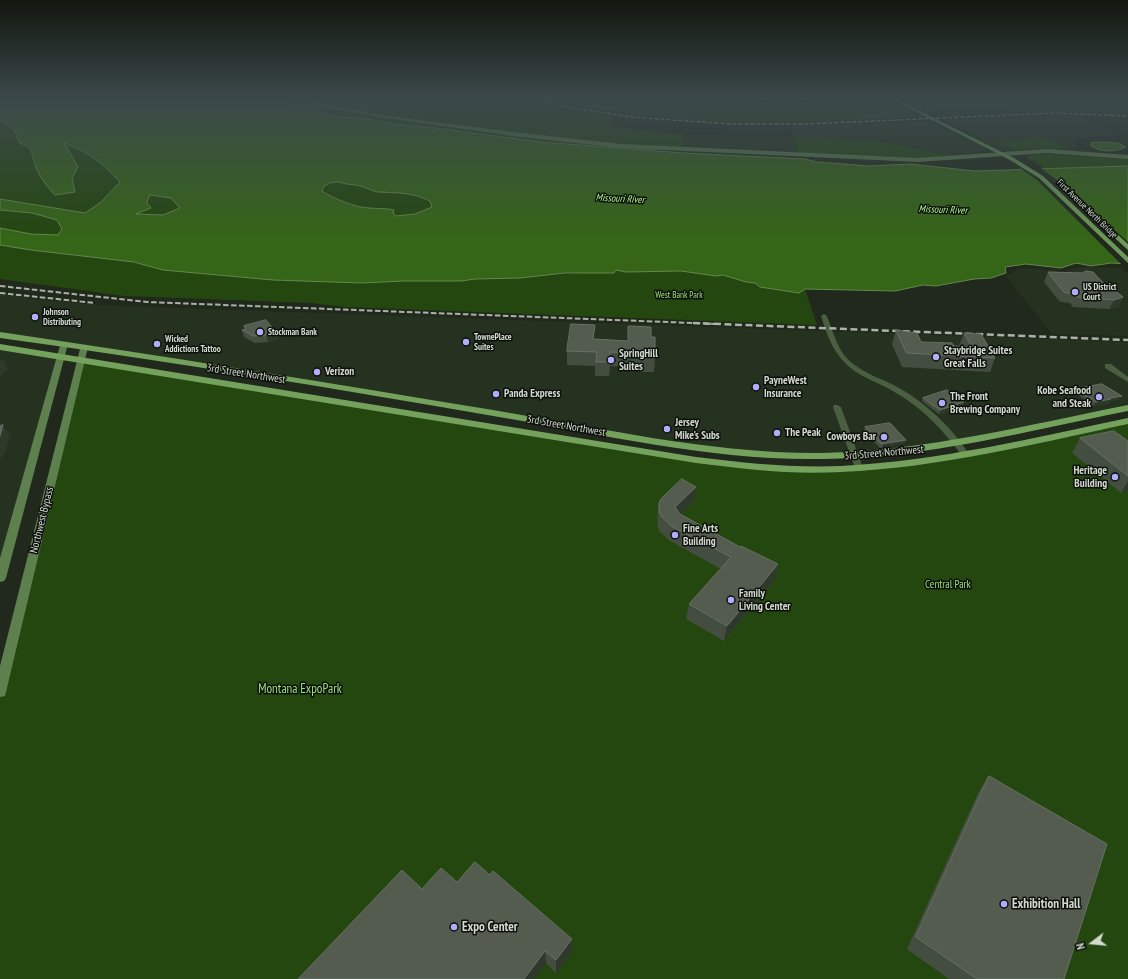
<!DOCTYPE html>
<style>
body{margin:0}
#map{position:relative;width:1128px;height:979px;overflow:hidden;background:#20291c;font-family:"PT Sans Narrow",sans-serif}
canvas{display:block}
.north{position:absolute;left:1072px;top:923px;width:40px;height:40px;-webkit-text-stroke:3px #0c100b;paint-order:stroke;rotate:254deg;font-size:11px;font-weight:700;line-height:16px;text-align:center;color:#d3d9d0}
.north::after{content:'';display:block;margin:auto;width:14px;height:18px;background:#d3d9d0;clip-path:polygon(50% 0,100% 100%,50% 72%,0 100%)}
</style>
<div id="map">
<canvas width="1128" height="979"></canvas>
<div class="north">N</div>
</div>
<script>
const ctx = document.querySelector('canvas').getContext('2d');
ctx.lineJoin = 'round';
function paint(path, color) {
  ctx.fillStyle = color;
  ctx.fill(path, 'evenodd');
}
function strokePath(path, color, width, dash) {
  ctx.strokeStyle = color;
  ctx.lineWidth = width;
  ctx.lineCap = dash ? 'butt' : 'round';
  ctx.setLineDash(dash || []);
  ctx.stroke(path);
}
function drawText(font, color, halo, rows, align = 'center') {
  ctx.font = font + ' "PT Sans Narrow",sans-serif';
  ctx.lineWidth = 3;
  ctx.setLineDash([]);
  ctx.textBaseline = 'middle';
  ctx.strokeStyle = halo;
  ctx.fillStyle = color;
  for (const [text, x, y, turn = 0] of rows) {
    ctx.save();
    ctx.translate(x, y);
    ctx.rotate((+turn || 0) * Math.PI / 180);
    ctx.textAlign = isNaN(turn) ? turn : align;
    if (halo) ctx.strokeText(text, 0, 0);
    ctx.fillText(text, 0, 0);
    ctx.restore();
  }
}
paint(new Path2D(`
 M902 100H1128V115L1094 112 1035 113 937 117Z
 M1073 114 1119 135 1078 139 1074 143 1076 152 1009 153 941 119Z
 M929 121 985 148 986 151 955 156 877 141 796 136 798 154 682 149 683 135 795 136 788 126Z
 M1080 267 1122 268 1128 274V336L1052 334 1006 276 1020 268 1064 271Z
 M0 294 35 299 98 305 1128 342V408L958 443 821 456 701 449 502 415 0 335Z
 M0 347 59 357 0 578Z`), '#263220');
paint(new Path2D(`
 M283 100H515L615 116 610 122 611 126 683 135 682 149 655 147V151L540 142 435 128 399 125 361 118 336 117 285 102Z
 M540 100H715L766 104 828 100H888L920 117C859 120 797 123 736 122 670 121 605 111 540 100Z
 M927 100H957L967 104 941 107Z
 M0 120 15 131 19 142 31 149 33 162 55 195 75 192 63 143C89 152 101 163 120 182L100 203 85 213 0 199Z
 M795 136 877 141 955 156 917 158 798 154Z
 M1036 137 1044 138 1069 148 1012 149 993 143Z
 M1047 154 1128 159V166L1047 170 1026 157 1031 155Z
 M339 182C346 185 353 184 360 186 366 187 371 191 378 192 397 193 412 192 430 201L432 207 415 214 396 216 393 213 394 210C385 208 378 209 369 209 357 207 332 198 322 191L324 186 330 183Z
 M150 195 171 198 181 208 163 215 135 214 151 208 147 203Z
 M0 210 32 213 57 220 62 229 58 235 31 234 0 228Z
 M0 245 31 250 134 262 164 270 273 280 362 283 402 281H461L475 279 520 278 616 270 626 272 681 271 716 276 723 275 746 282 755 283 760 287 799 293 805 289 817 325 345 307 311 303 125 296 0 279Z
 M81 361 696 460 799 469 927 461 1128 421V979H0V692Z`), '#24470f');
const water = new Path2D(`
 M0 100H283L285 102 336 117 361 118 399 125 435 128 540 142 684 153 805 159 817 162 870 166 910 164 975 171 1128 166V264L1111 263 1091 266 1076 263 1061 268 1026 264 1005 267 1006 273 991 278 974 279 936 286 923 285 895 291 805 289 799 293 760 287 755 283 746 282 723 275 716 276 681 271 626 272 616 270 614 273H566L520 278 475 279 461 281H403L362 283 273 280 163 270 134 262 31 250 0 245V228L31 234 58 235 62 229 57 220 32 213 0 210V199L85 213 100 203 120 182C102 163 89 152 64 143L78 167 72 178 75 192 55 195C41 180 35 170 31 149L19 142 15 131 0 120ZM339 182C346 185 353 184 360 186 366 187 371 191 378 192 397 193 412 192 430 201L432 207 415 214 396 216 393 213 394 210C386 208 378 209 369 208 357 208 332 198 322 191L324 186 330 183ZM150 195 171 198 180 208 163 215 136 214 151 208 147 203Z
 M1101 142 1118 143 1126 147C1115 152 1101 153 1090 145L1091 143Z`);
paint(water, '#356517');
strokePath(water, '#64884e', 1);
paint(new Path2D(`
 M1018 167 1041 168 1071 191 1128 242V266H1123L1037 180Z`), '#20291c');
paint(new Path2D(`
 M824 314 827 316C832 329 836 344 844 355 859 373 882 378 901 389 928 405 952 428 969 454L968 456H962C944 431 923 408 896 393 886 386 874 382 863 376 838 363 829 342 821 316Z
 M1105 364H1111L1128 377V382L1105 368Z
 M834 405H837L841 407 863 468 862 470H856L855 468 833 407Z`), '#4a5f41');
paint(new Path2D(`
 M718 100 763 102 815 100 763 104 720 101Z`), '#4a5f41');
paint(new Path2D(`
 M301 100H308L330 106 387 116 521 133 622 144 918 158 1047 149 1128 155V159L1047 153 918 162 622 148 521 137 387 118 330 108Z
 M61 342H67L68 344 6 578 4 581 0 582V558Z
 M81 345H87L88 347 6 692 5 696 0 697V666Z`), '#5e7f4e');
paint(new Path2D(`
 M893 100H898L1014 158 1043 176 1128 257V263L1039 178 1010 160Z
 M1072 197H1076L1128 244V250L1072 199Z`), '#6d9758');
paint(new Path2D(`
 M0 332C165 356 329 383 493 410 602 428 711 454 822 453 926 451 1027 425 1128 405V411C1027 431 926 458 822 459 713 461 606 435 499 417 333 388 167 361 0 338Z
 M0 344 696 457C744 463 793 468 841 466 938 461 1033 438 1128 418V424C1033 444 938 468 841 472 793 475 744 469 696 463L0 350Z`), '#74a25c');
strokePath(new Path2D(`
 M524 100 631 117 731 124H804L1057 113 1128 116`), '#abb2a8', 1.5, [4, 2]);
strokePath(new Path2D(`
 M0 286 147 302 719 324
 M0 293 95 303`), '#abb2a8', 2, [5.5, 2.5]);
strokePath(new Path2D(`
 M693 323 1128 340`), '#abb2a8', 2.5, [7, 3.5]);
paint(new Path2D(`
 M964 100H1019L1017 103 980 107Z
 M1048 272 1109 289 1123 297 1118 307 1109 309 1073 307 1070 303 1062 302 1059 301 1044 282Z
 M244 326 276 332 278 339 268 342 255 343 244 337 242 330 245 329Z
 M628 326 651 337 655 358 654 372H640V370H634V367L610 366 609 376H595V366L567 365V351L594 339 628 341Z
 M896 330 921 342 954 346H959L964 333 995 358 990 372 902 367 892 344Z
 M1075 389 1120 399 1110 401 1109 403 1093 406 1074 392Z
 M923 398 963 406 939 414 922 401Z
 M865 427 906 440 905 443 880 448 864 431Z
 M1080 438 1128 441V491L1121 493 1072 453Z
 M694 502 681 515 775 580 724 641 686 619 689 604 721 569 670 541 660 532 658 527 657 518 659 503Z
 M989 776 1064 979H949L907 949 979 791Z
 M457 882 572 952 556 973 546 963 422 889Z`), '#444e40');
paint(new Path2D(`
 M982 100H1019L1017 103 980 107Z
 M1123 297 1118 307 1109 309 1114 300Z
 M276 332 278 339 268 342 266 335Z
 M2 358 8 369 0 377V361Z
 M1122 396 1120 399 1110 401 1109 403 1093 406 1095 402 1110 398Z
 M964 402 963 406 939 414 940 410Z
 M3 425 10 436 3 457 0 458V436Z
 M906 440 905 443 882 448 883 444Z
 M1128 481V491L1121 493Z
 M696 487 694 502 674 523 675 507Z
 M778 564 775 580 724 641 727 626Z
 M572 939V952L556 973V960Z
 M545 951 546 963 534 979H524Z`), '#2f392b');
const building = new Path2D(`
 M1086 271 1093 272 1109 289H1113L1123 297 1114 300 1077 297 1074 293H1066L1063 291 1048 272 1082 273Z
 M266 320 276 332 266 335 253 336 242 330 246 329 244 326Z
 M571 324 595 325 593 339 628 341V326L651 327V337H655V358H641V356H635V353L610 352 609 362H596L597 352 567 351Z
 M896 330 917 333 921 342 952 343 954 346 972 347 964 333 981 334 995 358 907 353Z
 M1102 384 1122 396 1110 398 1111 399 1095 402 1075 389Z
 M947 390 964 402 940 410 923 398Z
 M890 423 906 440 881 444 865 427Z
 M3 425 0 436V426Z
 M1114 431 1128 441V476L1080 438Z
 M682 479 696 487 675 507 680 514 740 547 741 546 778 564 727 626 689 604 731 557 671 526 662 517 659 512V503L661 499Z
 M989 776 1107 844 1064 979H977L916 937Z
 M475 862 490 875 493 871 572 939 556 960 545 951 524 979H298L402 870 422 889 441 868 457 882Z`);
paint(building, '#535c4f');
strokePath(building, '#677064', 1);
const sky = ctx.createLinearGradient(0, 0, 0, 237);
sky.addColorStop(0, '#12170f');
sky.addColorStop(0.42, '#3c494b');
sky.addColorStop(1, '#3c494b00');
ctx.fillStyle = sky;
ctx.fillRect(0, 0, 1128, 237);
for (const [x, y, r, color] of [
 [1075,292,4,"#b1adfa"],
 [35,317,4,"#b1adfa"],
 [260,332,4,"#b1adfa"],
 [466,342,4,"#b1adfa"],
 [157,344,4,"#b1adfa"],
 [936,357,4,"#b1adfa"],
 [611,360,4,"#b1adfa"],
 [317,372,4,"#b1adfa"],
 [756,387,4,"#b1adfa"],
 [496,394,4,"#b1adfa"],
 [1099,397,4,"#b1adfa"],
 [942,403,4,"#b1adfa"],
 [667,429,4,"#b1adfa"],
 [777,433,4,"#b1adfa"],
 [884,437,4,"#b1adfa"],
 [1115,477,4,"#b1adfa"],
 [675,535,4,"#b1adfa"],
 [731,600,4,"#b1adfa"],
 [1004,904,4,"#b1adfa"],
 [454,927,4,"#b1adfa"]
]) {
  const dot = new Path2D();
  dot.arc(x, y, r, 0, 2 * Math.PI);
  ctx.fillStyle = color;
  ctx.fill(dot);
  strokePath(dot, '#0c100b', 1.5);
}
drawText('9px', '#d3d9d0', '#0c100b', [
 ["First Avenue North Bridge",1087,209,44]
]);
drawText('bold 9px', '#d3d9d0', '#0c100b', [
 ["US District",1083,287],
 ["Court",1083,297],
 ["Johnson",43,312],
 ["Distributing",43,322],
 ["Stockman Bank",268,332],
 ["TownePlace",474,337],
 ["Suites",474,347],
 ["Wicked",165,339],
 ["Addictions Tattoo",165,349]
], 'left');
drawText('9px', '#9de07c', '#0c100b', [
 ["West Bank Park",679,295]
]);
drawText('italic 10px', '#aff38e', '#0c100b', [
 ["Missouri River",620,199,3],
 ["Missouri River",943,210,2]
]);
drawText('bold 11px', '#d3d9d0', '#0c100b', [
 ["Staybridge Suites",944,351],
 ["Great Falls",944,364],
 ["SpringHill",619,354],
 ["Suites",619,367],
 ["Verizon",325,372],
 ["PayneWest",764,381],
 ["Insurance",764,394],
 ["Kobe Seafood",1091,391,"right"],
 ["and Steak",1091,404,"right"],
 ["Panda Express",504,394],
 ["The Front",950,397],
 ["Brewing Company",950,410],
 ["Jersey",675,423],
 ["Mike's Subs",675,436],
 ["The Peak",785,433],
 ["Cowboys Bar",876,437,"right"],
 ["Heritage",1107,471,"right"],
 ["Building",1107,484,"right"],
 ["Fine Arts",683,529],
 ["Building",683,542],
 ["Family",739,594],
 ["Living Center",739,607]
], 'left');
drawText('11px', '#d3d9d0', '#0c100b', [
 ["3rd Street Northwest",246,374,9],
 ["3rd Street Northwest",566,426,10],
 ["3rd Street Northwest",884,453,-5],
 ["Northwest Bypass",42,520,-76]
]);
drawText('11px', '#9de07c', '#0c100b', [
 ["Central Park",948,585]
]);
drawText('13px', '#9de07c', '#0c100b', [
 ["Montana ExpoPark",300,689]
]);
drawText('bold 13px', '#d3d9d0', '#0c100b', [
 ["Exhibition Hall",1012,904],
 ["Expo Center",462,927]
], 'left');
</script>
